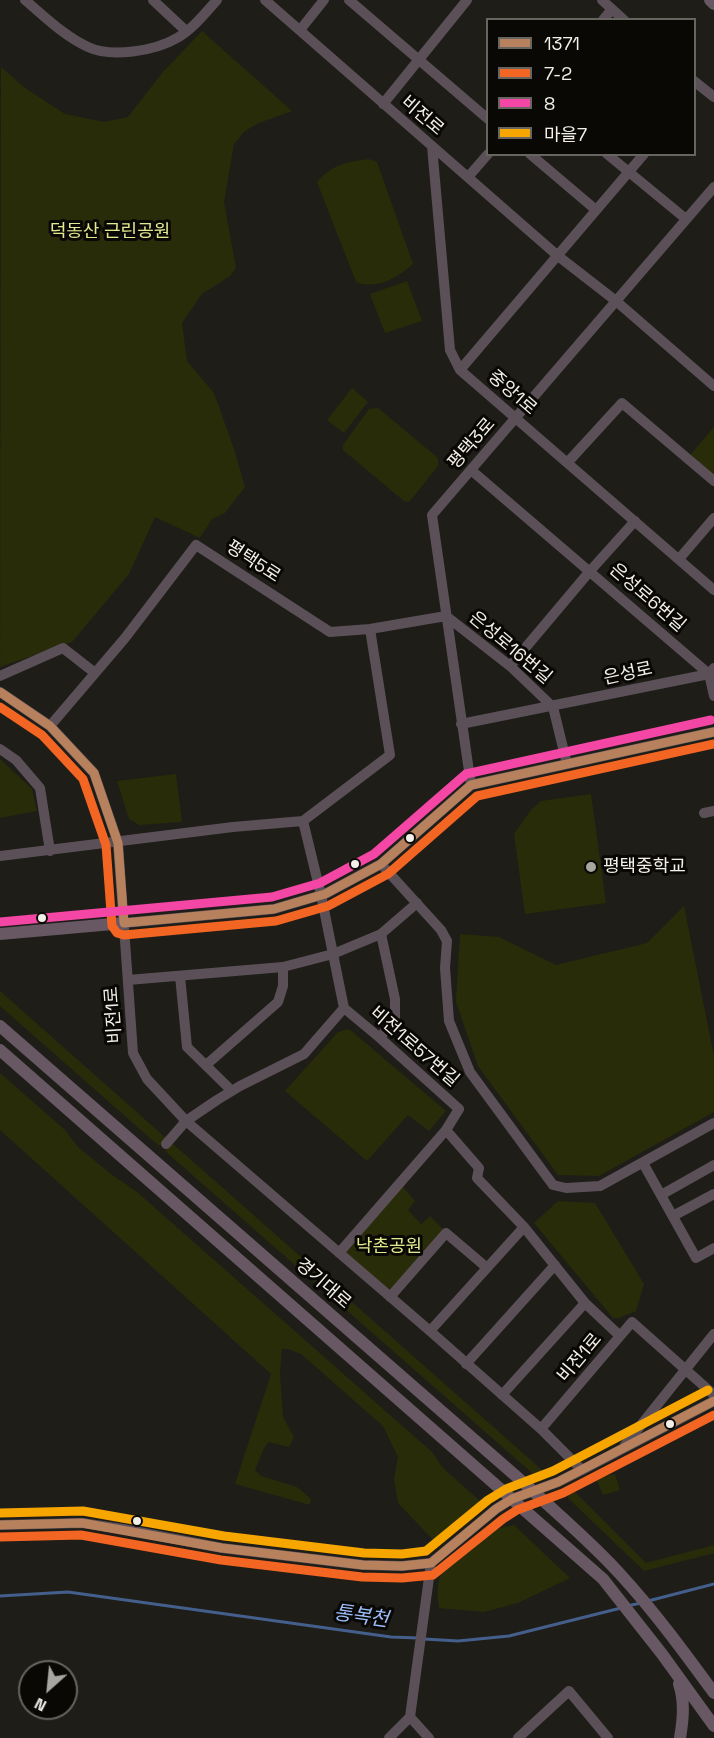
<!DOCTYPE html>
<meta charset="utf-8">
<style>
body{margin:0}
#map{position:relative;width:714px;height:1738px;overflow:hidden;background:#1e1d18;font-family:"Space Grotesk","Noto Sans KR",sans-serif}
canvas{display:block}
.legend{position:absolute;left:486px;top:18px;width:210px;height:138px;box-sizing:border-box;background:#0a0805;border:2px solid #676560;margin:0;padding:8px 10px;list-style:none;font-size:18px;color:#f3f0e9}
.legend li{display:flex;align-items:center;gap:12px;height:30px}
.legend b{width:30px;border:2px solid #676560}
.north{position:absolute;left:18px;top:1660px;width:60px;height:60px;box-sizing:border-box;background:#0a0805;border:2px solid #676560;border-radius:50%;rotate:207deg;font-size:16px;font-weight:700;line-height:24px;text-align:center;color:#f3f0e9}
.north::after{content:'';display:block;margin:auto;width:21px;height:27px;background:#a8a6a0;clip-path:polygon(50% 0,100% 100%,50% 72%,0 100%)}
</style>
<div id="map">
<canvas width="714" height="1738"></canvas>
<ul class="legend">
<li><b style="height:8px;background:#b6815c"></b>1371</li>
<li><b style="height:8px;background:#f26522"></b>7-2</li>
<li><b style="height:8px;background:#f346a5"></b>8</li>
<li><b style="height:8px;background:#f7a600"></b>마을7</li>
</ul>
<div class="north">N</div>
</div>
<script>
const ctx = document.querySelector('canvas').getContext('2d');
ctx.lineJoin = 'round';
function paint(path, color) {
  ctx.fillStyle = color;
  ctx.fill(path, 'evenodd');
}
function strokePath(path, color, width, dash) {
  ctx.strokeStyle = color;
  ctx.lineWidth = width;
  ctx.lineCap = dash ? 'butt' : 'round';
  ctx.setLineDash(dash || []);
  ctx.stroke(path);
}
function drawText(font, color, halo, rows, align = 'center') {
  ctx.font = font + ' "Space Grotesk","Noto Sans KR",sans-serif';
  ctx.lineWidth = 6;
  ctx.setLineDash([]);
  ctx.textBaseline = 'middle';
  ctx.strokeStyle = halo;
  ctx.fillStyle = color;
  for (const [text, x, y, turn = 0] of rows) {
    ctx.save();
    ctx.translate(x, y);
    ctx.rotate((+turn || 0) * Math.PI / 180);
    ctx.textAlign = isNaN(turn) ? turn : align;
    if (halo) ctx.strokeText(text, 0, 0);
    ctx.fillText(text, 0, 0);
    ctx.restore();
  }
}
paint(new Path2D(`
 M202 31 292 111 259 123 245 131 234 144 224 202 236 268 230 276 202 294 182 323 187 361 214 393 234 449 245 487 225 513 212 519 200 538 155 517 129 574 72 642 0 667 1 67 25 88 65 114 104 122 128 117 162 73Z
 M369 159 377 162 413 264C398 278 376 290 356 282L317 182C333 164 346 162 369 159Z
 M407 281 422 321 385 333 370 294Z
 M352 388 368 402 344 433 327 420Z
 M378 408 438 458V466L409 502 404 501 343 450V445L369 409Z
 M714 427V476L690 455Z
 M0 759 32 789 37 811 0 818Z
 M176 774 182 822 139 825 129 819 117 781Z
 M591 794 606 903 525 914 514 834 531 810 541 801Z
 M684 906 714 1056V1112L599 1176 558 1175 478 1066 456 1002 460 934 499 937 556 965 647 943Z
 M0 991 166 1138 159 1146 0 1006Z
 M349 1029 446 1111 429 1131 408 1115 367 1161 285 1091 338 1032Z
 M0 1073 65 1130 78 1147 111 1174 137 1192 432 1452 442 1467 481 1502 480 1511 462 1526 436 1543 398 1503 394 1479 398 1457 383 1426 301 1354 288 1349H282L280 1373 283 1417 294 1437 289 1447 269 1442 264 1448 255 1470 261 1476 297 1487 311 1499 310 1505 235 1484 271 1374 0 1130Z
 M172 1143 550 1477 540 1480 165 1151Z
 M402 1186 415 1201 408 1210 421 1224 430 1216 444 1230 393 1289H386L346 1253Z
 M558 1201 595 1203 644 1284 636 1311 619 1318H613L534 1223Z
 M615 1474 620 1490 603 1495 596 1478Z
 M569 1486 646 1563 714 1545V1553L644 1571 568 1498Z
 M514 1525 570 1578 518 1603 484 1612 439 1608C434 1574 444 1563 471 1545 488 1533 492 1529 514 1525Z`), '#292c09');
strokePath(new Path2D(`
 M0 1596 68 1592 391 1637 418 1638
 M648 1601 714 1584
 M627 1606 641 1603
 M424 1639 458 1641 509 1636 621 1608`), '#445f8c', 3);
strokePath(new Path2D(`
 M25 0C44 16 64 36 88 47 111 58 155 51 177 38 193 29 205 13 217 0
 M153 0 186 31
 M265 0 558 256 616 301 714 386
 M349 0 488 119
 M602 0 624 20
 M603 20 612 9
 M300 30 324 0
 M694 81 714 97
 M383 104 467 0
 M432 146 450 350 460 370 714 590
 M530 154 596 210
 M607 154 686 219
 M468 177 488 154
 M460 370 644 154
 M568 462 622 403 714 481
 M471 470 709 674 714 696
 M679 559 714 518
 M510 666 590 571 635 521
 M0 676 63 648 95 673
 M0 692 50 726 94 773 118 843 133 1053 147 1079 186 1121 430 1331 541 1429 582 1470
 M461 724 709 674 714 668
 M50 726 125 638 196 545 330 632 370 629 446 616 510 666 553 707 567 764
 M0 749 16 760 40 788 50 851
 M471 785 432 515 714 187
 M704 813 714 811
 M303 821 321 895 344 1008 380 1038 459 1109 446 1130 339 1253
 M0 856 233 827 303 821 390 755 370 629
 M381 864 441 930 447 941 445 968 449 1021 470 1072 553 1185 566 1188 600 1186 714 1123
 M124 923 274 909 325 894 381 864 471 785 714 732
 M180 976 187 1047 232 1091
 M128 980 283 967 333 954 381 934 417 903
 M380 1038 395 1017V999L381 934
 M206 1065 278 1002 283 986V967
 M446 1130 479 1168 477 1178 524 1227 585 1303 620 1336
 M166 1144 186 1121 217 1100 240 1086 304 1054 344 1008
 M643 1163 696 1258 714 1248
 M661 1195 714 1165
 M673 1216 714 1194
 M390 1297 446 1233 486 1267
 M430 1331 524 1227
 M466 1364 555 1265
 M502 1395 585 1303
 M541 1429 632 1322 714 1395
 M625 1445 714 1334
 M0 1525 82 1523 123 1529 222 1548 363 1565 402 1566 431 1563 496 1509 512 1499 558 1482 582 1470 714 1401
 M410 1717 429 1738
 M389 1738 410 1717 431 1563
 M518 1738 569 1691 608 1738`), '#5b5058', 10);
strokePath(new Path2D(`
 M710 0 714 4
 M0 934 124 923
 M0 1026 533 1491C562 1518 593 1544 620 1574 654 1611 684 1652 714 1693
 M0 1050 603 1579 662 1654 714 1726
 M679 1684C685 1702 683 1720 680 1738`), '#675864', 12);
strokePath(new Path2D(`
 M0 692 50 726 94 773 118 843 124 923 274 909 325 894 381 864 471 785 714 732
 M0 1525 82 1523 222 1548 363 1565 402 1566 431 1563 496 1509 512 1499 558 1482 714 1401`), '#b6815c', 9);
strokePath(new Path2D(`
 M0 707 42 735 83 779 106 845 112 926 117 933 124 935 276 921 328 906 388 874 477 796 714 744
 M0 1537 81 1535 221 1560 362 1577 402 1578 433 1575 503 1519 517 1510 563 1493 714 1415`), '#f26522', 9);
strokePath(new Path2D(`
 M0 922 272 897 320 883 374 854 466 774 711 720`), '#f346a5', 9);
strokePath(new Path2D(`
 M0 1513 83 1511 224 1536 364 1553 402 1554 426 1551 488 1500 506 1489 553 1471 708 1390`), '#f7a600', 9);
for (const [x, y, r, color] of [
 [410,838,5,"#f3f0e9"],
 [355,864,5,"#f3f0e9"],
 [591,867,6,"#a8a6a0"],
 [42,918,5,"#f3f0e9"],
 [670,1424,5,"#f3f0e9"],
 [137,1521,5,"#f3f0e9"]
]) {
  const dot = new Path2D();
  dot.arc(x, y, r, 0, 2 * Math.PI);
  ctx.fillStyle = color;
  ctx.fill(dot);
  strokePath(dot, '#0a0805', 2);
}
drawText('18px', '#f3f0e9', '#0a0805', [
 ["비전로",422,116,41],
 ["중앙1로",512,393,41],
 ["평택3로",472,444,-49],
 ["평택5로",253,562,33],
 ["은성로6번길",647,598,41],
 ["은성로16번길",510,648,40],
 ["은성로",628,674,-12],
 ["비전1로",114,1015,-94],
 ["비전1로57번길",414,1047,41],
 ["경기대로",323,1284,41],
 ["비전1로",580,1358,-50]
]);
drawText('18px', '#e1eb8d', '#0a0805', [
 ["덕동산 근린공원",110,232],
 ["낙촌공원",389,1247]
]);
drawText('18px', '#f3f0e9', '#0a0805', [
 ["평택중학교",603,867]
], 'left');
drawText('italic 20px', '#9cbffb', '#0a0805', [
 ["통복천",361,1617,8]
]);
</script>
